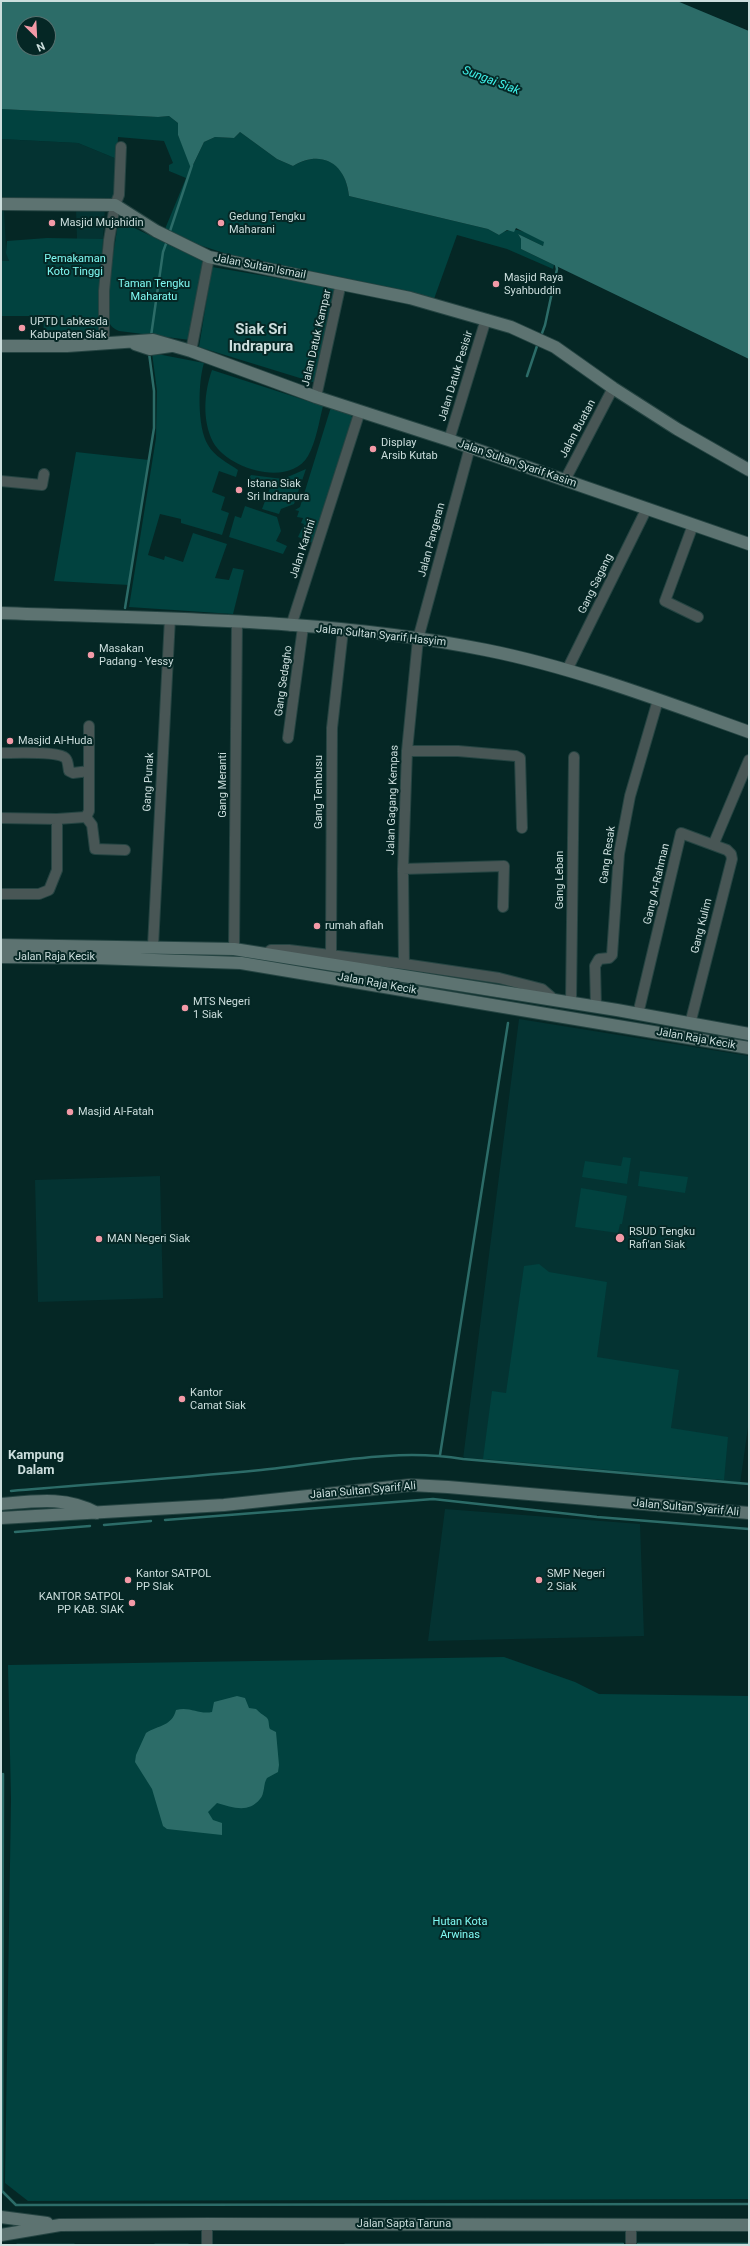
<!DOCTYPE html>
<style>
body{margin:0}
#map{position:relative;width:750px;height:2246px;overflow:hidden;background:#052725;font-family:Roboto,sans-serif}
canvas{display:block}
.frame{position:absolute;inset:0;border:2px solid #ccdedd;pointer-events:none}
.north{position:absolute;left:16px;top:16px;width:40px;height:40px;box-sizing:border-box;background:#052725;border:1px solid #55706f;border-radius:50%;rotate:156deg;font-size:11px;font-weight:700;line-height:16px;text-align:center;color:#ccdedd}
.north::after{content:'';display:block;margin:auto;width:14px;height:18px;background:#f39aa7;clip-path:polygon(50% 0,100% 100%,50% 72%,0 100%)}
</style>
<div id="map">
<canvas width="750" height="2246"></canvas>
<div class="frame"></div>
<div class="north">N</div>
</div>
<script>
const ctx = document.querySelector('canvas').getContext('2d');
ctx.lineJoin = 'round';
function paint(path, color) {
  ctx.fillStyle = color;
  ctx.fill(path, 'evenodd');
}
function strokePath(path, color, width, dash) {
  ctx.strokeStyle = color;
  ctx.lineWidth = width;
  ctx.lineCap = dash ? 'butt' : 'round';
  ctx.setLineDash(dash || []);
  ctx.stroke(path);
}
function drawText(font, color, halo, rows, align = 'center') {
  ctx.font = font + ' Roboto,sans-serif';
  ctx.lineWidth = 4;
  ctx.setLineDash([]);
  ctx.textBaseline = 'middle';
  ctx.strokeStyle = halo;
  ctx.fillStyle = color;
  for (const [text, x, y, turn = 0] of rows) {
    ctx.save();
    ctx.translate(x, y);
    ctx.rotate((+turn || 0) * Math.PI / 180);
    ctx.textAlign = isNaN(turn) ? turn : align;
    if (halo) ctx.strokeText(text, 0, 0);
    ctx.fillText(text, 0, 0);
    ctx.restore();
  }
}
paint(new Path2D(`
 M1 139 78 143 117 159 114 198 1 200Z
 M76 208H105L103 239H77Z
 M1 210H4L6 248 9 261H1Z
 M519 1019 749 1056V1420L740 1484 463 1459Z
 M160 1176 163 1298 38 1302 35 1180Z
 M445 1509 640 1524 644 1636 428 1641Z`), '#043332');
paint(new Path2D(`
 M1 109 158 117 169 116 178 123V135L192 167 204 142 215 137 234 138 240 132 277 159 293 166C322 149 346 163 349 196L488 229 499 235C515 223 529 234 545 242L543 246 518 234 521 239V249L554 265 553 269 507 249 457 235 434 299 227 254 187 241 165 229 186 178 169 171V165L173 163 164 141 118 137 117 159 78 143 1 139Z
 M124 223 205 262 190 340 119 331C115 329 110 327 109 321 104 297 114 254 117 229Z
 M47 238 103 239 98 331 91 339 43 340 44 316H1V261H9L6 253 7 241Z
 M212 267 336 288 316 383 199 347Z
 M152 353 204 363C198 382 197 427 208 445 214 456 228 463 238 470L236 477 219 471 212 492 225 497 221 510 229 513 222 535 181 523V519L160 514 148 555 164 560 165 556 183 562 193 533 227 544 215 578 229 580 233 568 244 570 233 614 129 607 156 438 157 391Z
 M212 370 323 406C319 422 316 442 308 456 289 488 228 469 213 442 202 420 204 393 212 370Z
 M331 407 351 415 353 419 313 543 298 537 304 524 301 523 303 518 297 517 299 511 295 510 300 507Z
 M76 452 149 460 129 585 54 581Z
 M306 469 294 504 281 509 279 514 262 509 270 488 247 481 251 475 283 479Z
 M245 506 277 517 281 531 276 541 287 546 283 554 229 537 235 516 241 518Z
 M623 1157 631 1158 627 1184 582 1177 585 1161 621 1166Z
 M640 1171 688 1177 685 1193 638 1186Z
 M581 1188 627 1196 622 1224H620L618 1233 575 1227Z
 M539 1264 549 1272 607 1282 597 1357 679 1370 671 1428 728 1437 724 1480 483 1459 492 1391 506 1393 524 1266Z
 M504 1657 575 1682 599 1694 749 1696V2199L28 2201 5 2183 11 1799 8 1665Z`), '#01423f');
paint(new Path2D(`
 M1 1H677L749 31V359L521 249V239L518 234 543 246 544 242 516 228 514 232 507 230 499 235 488 229 349 196C346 163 321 149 293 166L277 159 240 132 234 138 215 137 204 142 192 167 190 166 178 135V123L169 116 158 117 1 109ZM24 24H48V48H24Z
 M237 1696 245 1698 249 1708 256 1709C260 1713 262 1714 266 1717 270 1720 268 1725 270 1729L276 1732 279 1765 278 1772 267 1778C263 1784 265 1794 260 1799 248 1814 232 1807 217 1803L208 1812 213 1820 222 1823V1835L167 1829 163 1826 152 1789 135 1762 136 1755 146 1733C159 1725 172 1726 176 1710 190 1706 199 1715 212 1712L214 1702Z`), '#2c6c68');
strokePath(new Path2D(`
 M169 234 192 165
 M151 336 163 252 167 241
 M541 336 545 325 557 269 556 264
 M527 376 538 343
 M125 608 154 428V391L149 353
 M440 1455 508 1023
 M11 1491C95 1484 178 1478 261 1470 328 1463 397 1448 463 1459L749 1484
 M165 1520 433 1499 597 1517 749 1529
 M104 1525 151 1521
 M15 1532 90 1526
 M3 1774 2 2191 16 2205 749 2204
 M638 2244H749
 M17 2245H74
 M155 2245H188
 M345 2245 623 2244`), '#2c6c68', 2.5);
const street = new Path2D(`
 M104 342V291L109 240 115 205 119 195 121 147
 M191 351 209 257
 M316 397 341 283
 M449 440 486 319
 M565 480 613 388
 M1 481 42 485 44 474
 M693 525 665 601 698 617
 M291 626 360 411
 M567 670 647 508
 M288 738 303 627
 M407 751H458L516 756 520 758 522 828
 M1 753C14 753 54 751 64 757 68 759 68 766 69 771L73 773 89 771
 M86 817 92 825 95 849 125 850
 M1 818 57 819 86 817 89 811V726
 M714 843 749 760
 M403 869 504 866 503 907
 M1 894H39L49 890 57 870V819
 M153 946 170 618
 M234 949 237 622
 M266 954 271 950H289L404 964 499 978 542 989 556 1001
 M331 955 332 728 343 630
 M404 964 403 869 407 751 418 639 470 447
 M571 1003 574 757
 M596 1007 595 966 599 959 609 958 612 955 619 854 630 796 658 700
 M638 1014 681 833 727 850 731 854 732 859 690 1024
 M207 2245V2224
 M631 2245V2225`);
const secondary = new Path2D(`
 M1 204 115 205 156 231 209 257 410 298 511 327 555 347 613 388 677 429 749 470
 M135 344 150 349 171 346
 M1 346H67L153 340 191 351 316 397 449 440 749 544
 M1 613C162 619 327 618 486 650 576 668 662 701 749 732
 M1 945 234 949 617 1010 749 1034
 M1 957 96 958 241 963 749 1048
 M1 1504C35 1501 66 1496 97 1513
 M1 1518 224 1505 411 1485 448 1487 749 1513
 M1 2217 47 2223
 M1 2235 60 2225 207 2224 749 2225`);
strokePath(street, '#254442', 12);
strokePath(secondary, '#254442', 14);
strokePath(street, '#485655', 10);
strokePath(secondary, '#5d7371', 12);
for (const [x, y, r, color] of [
 [52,223,4,"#f39aa7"],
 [221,223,4,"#f39aa7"],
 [496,284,4,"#f39aa7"],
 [22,328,4,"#f39aa7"],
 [373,449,4,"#f39aa7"],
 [239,490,4,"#f39aa7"],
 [91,655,4,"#f39aa7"],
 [10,741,4,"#f39aa7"],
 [317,926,4,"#f39aa7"],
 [185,1008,4,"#f39aa7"],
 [70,1112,4,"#f39aa7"],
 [620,1238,5,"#f39aa7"],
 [99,1239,4,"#f39aa7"],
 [182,1399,4,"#f39aa7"],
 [128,1580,4,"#f39aa7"],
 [539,1580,4,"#f39aa7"],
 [132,1603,4,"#f39aa7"]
]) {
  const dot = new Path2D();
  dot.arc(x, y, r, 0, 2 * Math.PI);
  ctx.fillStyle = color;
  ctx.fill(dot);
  strokePath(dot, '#052725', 1.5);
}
drawText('11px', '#ccdedd', '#052725', [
 ["Gedung Tengku",229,217],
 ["Maharani",229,230],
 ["Masjid Mujahidin",60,223],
 ["Masjid Raya",504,278],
 ["Syahbuddin",504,291],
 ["UPTD Labkesda",30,322],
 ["Kabupaten Siak",30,335],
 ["Display",381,443],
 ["Arsib Kutab",381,456],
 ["Istana Siak",247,484],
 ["Sri Indrapura",247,497],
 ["Masakan",99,649],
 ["Padang - Yessy",99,662],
 ["Masjid Al-Huda",18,741],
 ["rumah aflah",325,926],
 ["MTS Negeri",193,1002],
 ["1 Siak",193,1015],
 ["Masjid Al-Fatah",78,1112],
 ["RSUD Tengku",629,1232],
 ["Rafi'an Siak",629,1245],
 ["MAN Negeri Siak",107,1239],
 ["Kantor",190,1393],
 ["Camat Siak",190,1406],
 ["Kantor SATPOL",136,1574],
 ["PP SIak",136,1587],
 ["SMP Negeri",547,1574],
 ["2 Siak",547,1587],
 ["KANTOR SATPOL",124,1597,"right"],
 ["PP KAB. SIAK",124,1610,"right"]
], 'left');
drawText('11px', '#80faf3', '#052725', [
 ["Pemakaman",75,259],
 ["Koto Tinggi",75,272],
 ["Taman Tengku",154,284],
 ["Maharatu",154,297],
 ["Hutan Kota",460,1922],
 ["Arwinas",460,1935]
]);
drawText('11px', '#ccdedd', '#052725', [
 ["Jalan Sultan Ismail",260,267,11],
 ["Jalan Datuk Kampar",317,338,-77],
 ["Jalan Datuk Pesisir",456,376,-73],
 ["Jalan Buatan",578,429,-62],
 ["Jalan Sultan Syarif Kasim",517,464,19],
 ["Jalan Pangeran",432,540,-75],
 ["Jalan Kartini",303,549,-72],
 ["Gang Sagang",596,584,-64],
 ["Jalan Sultan Syarif Hasyim",381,636,6],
 ["Gang Sedagho",284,681,-82],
 ["Gang Punak",149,782,-87],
 ["Gang Meranti",223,785,-90],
 ["Gang Tembusu",319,792,-90],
 ["Jalan Gagang Kempas",393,800,-88],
 ["Gang Resak",608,855,-82],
 ["Gang Leban",560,880,-90],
 ["Gang Ar-Rahman",657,884,-77],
 ["Gang Kulim",702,926,-76],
 ["Jalan Raja Kecik",55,957],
 ["Jalan Raja Kecik",377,984,10],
 ["Jalan Raja Kecik",696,1039,10],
 ["Jalan Sultan Syarif Ali",363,1491,-5],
 ["Jalan Sultan Syarif Ali",686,1508,5],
 ["Jalan Sapta Taruna",404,2224]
]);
drawText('italic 12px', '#3ef1e9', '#052725', [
 ["Sungai Siak",491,81,21]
]);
drawText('bold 13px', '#ccdedd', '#052725', [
 ["Kampung",36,1456],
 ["Dalam",36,1471]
]);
drawText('bold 15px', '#ccdedd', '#052725', [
 ["Siak Sri",261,330],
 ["Indrapura",261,347]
]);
</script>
